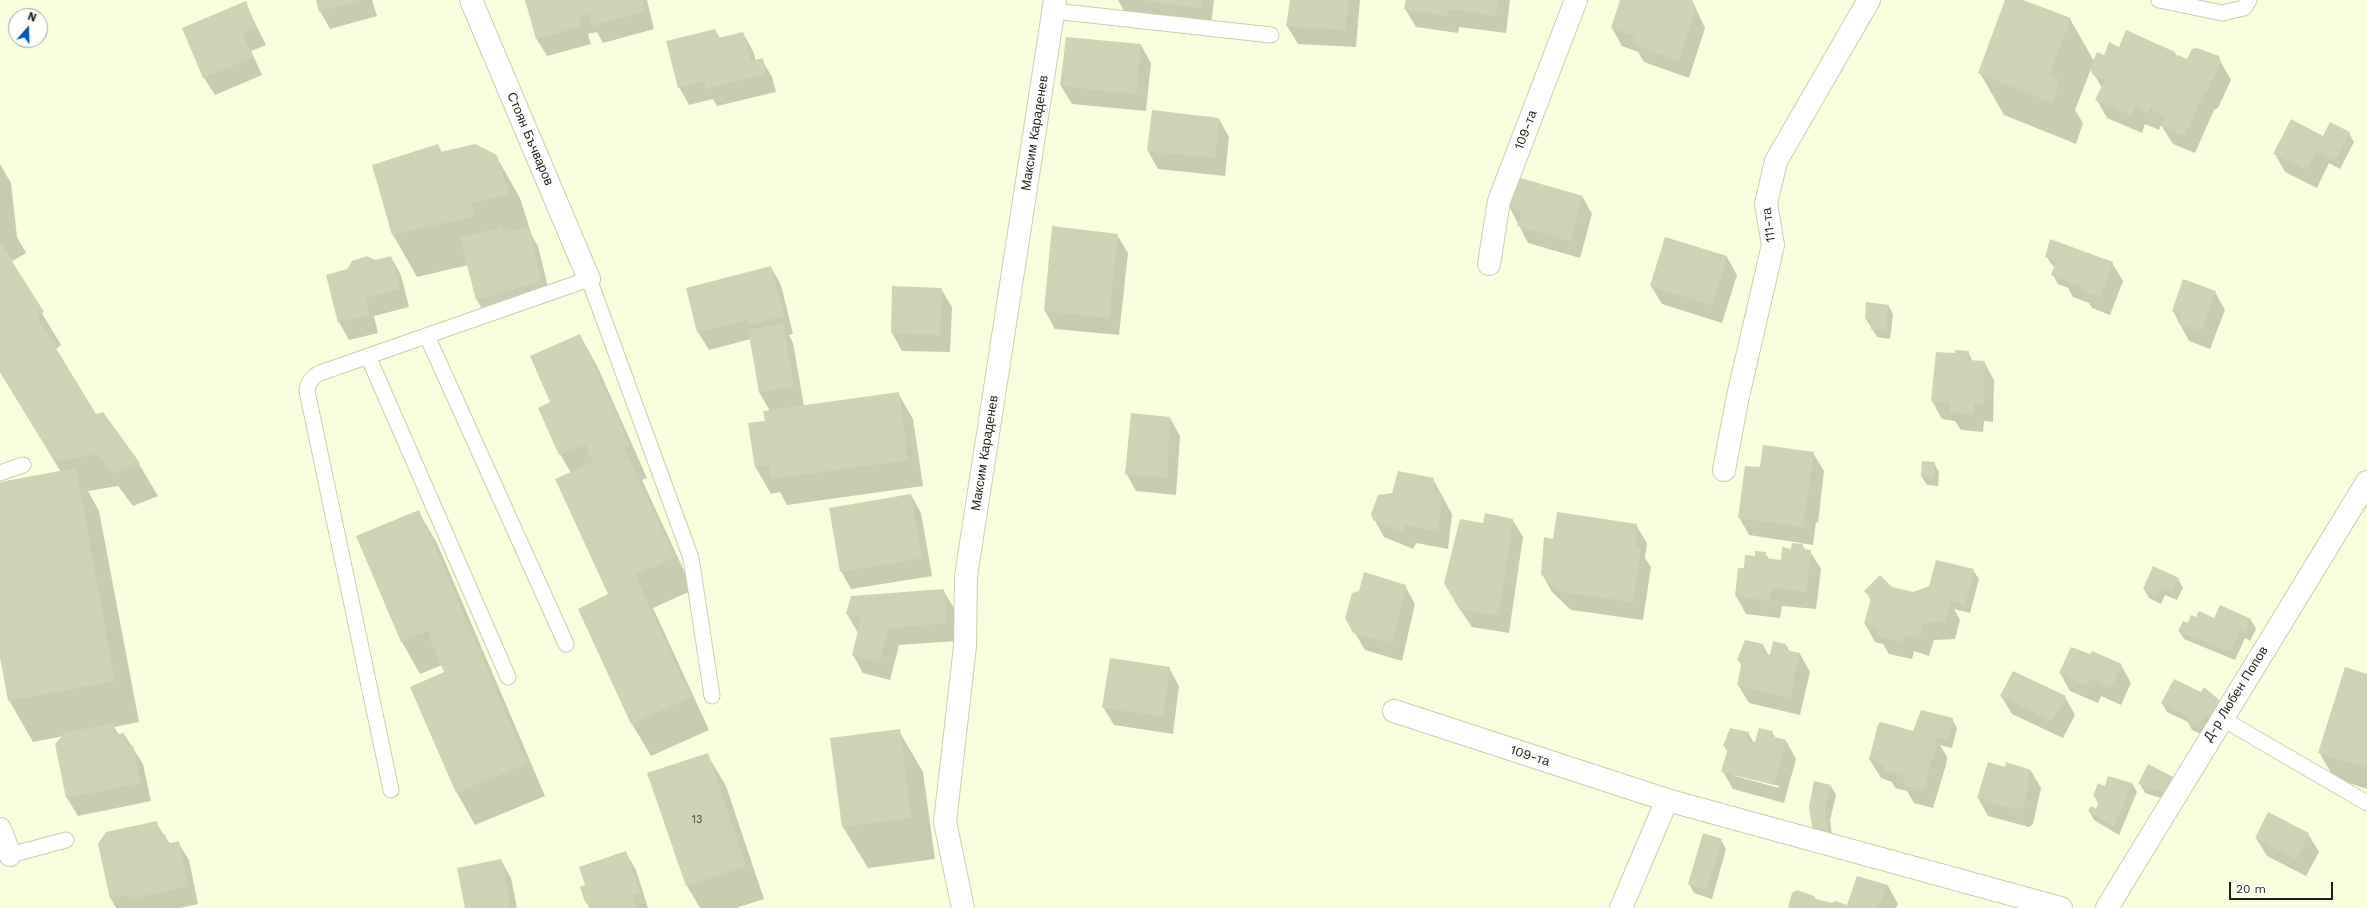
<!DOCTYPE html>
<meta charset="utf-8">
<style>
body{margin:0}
#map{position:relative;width:2367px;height:908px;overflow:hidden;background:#f8ffdf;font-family:"Work Sans",sans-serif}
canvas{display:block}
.north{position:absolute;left:8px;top:8px;width:40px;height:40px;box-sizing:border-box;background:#fff;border:1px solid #a5a6a1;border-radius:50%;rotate:20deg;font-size:11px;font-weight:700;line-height:16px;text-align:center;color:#1e2015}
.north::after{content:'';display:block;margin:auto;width:14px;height:18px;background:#0053bc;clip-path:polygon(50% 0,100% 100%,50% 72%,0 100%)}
.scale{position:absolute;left:2229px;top:882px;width:104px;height:18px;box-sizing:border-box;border:2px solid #1e2015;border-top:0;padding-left:5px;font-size:12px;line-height:14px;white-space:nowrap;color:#1e2015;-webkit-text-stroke:3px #fff;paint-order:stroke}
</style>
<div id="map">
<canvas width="2367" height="908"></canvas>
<div class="north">N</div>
<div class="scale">20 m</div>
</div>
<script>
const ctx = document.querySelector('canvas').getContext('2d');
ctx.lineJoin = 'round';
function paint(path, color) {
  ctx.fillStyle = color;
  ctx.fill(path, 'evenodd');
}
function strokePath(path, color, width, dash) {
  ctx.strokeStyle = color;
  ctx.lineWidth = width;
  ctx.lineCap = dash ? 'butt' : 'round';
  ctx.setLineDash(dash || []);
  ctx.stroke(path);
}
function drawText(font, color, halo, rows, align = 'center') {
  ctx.font = font + ' "Work Sans",sans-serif';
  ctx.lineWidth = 4;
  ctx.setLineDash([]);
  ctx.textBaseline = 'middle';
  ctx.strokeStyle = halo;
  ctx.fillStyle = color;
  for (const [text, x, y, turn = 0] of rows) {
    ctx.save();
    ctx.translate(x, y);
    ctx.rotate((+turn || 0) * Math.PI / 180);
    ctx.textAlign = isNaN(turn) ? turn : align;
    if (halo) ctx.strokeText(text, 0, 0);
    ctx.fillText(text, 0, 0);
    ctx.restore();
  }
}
paint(new Path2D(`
 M317 0H372L377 16 330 29 320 11Z
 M526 0H647L654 29 603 43 597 32 588 34 591 44 547 56 536 38Z
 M1118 0H1214L1211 26 1127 16Z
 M1291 0H1360L1356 47 1298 44 1287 26Z
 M1407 0H1510L1506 33 1459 27 1458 33 1416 27 1405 9Z
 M1622 0H1692L1705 28 1689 78 1644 62 1638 52 1622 46 1612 28Z
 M2006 0H2021L2070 19 2094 61 2119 48 2175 53 2177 57 2188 60 2218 57 2231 80 2218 108 2214 110 2195 153 2173 144 2161 125 2159 130 2145 124 2142 133 2107 118 2097 100 2102 88 2091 69 2075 110 2083 123 2076 144 2004 115 1980 73Z
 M245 3 266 45 251 51 262 75 215 95 204 78 183 29Z
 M715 30 720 38 743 33 753 51 756 61 762 60 772 77 776 92 717 106 713 99 689 105 679 87Z
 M1066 38 1141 45 1151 63 1146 111 1072 104 1061 86Z
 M1219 119 1229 137 1225 176 1158 169 1148 151Z
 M2349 133 2354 142 2340 169 2329 163 2317 188 2285 172 2275 154 2322 137Z
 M438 145 442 153 496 156 520 198 532 236 538 246 551 299 487 318 477 300 468 265 417 277 393 235 373 166Z
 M0 164 11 183 17 237 26 253 11 262 61 345 56 349 96 415 103 413 139 464 158 496 133 506 118 486 88 491 99 511 139 722 114 727 119 735 124 734 143 764 151 801 78 816 67 798 56 744 64 736 33 742 9 700 0 651V483L61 472 0 372Z
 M1582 196 1592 214 1580 258 1528 243 1510 208Z
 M1117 235 1128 253 1119 335 1055 329 1045 311Z
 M1666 238 1727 257 1737 275 1722 323 1662 304 1651 286Z
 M2046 256 2112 263 2123 281 2110 315 2092 308 2089 303 2073 297 2068 288 2058 284 2053 275 2055 267 2052 265Z
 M391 257 401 275 409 307 374 316 378 333 349 340 339 322 375 261Z
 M771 267 781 285 793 334 789 335 793 343 804 406 898 393 913 419 923 486 787 505 780 492 771 494 756 468 770 411 759 392 751 339 709 350 698 332 688 288Z
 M941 289 952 307 950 352 902 351 892 333Z
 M2215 292 2225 310 2210 349 2189 341 2173 311Z
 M1888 305 1893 314 1890 339 1877 337 1866 319Z
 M580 335 598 368 647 478 642 480 693 590 653 608 709 730 651 756 632 724 579 609 610 595 571 473 560 454 552 403Z
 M1968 352 1973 362H1984L1994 380 1993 422 1984 421 1983 432 1961 430 1955 421 1942 419 1932 401 1937 353 1956 354Z
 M1170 418 1180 436 1176 495 1136 491 1126 473Z
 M1813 453 1824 471 1818 523 1816 522 1813 545 1801 543 1806 551H1810L1821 569 1816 609 1782 606 1780 618 1746 614 1736 596 1744 569 1765 553 1769 559 1782 561 1801 543 1749 535 1739 517 1761 468Z
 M1934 463 1939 472 1938 486 1927 485 1922 477Z
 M1433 479 1452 514 1448 549 1416 543 1413 549 1384 537 1374 519 1392 494Z
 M911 495 921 513 932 576 851 589 841 571Z
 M418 511 437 543 545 796 475 825 457 793 446 673 442 665 420 674 402 642 357 537Z
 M1512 519 1523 537 1509 633 1472 627 1455 602 1483 525Z
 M1636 525 1647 543 1645 558 1651 567 1643 620 1571 610 1552 592 1542 574 1554 540Z
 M1973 570 1979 579 1970 613 1954 609 1960 620 1955 639 1934 640 1929 656 1914 651 1912 659 1889 654 1883 644 1875 642 1865 624 1871 601 1866 591 1891 587 1913 593Z
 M2178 579 2183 588 2177 600 2165 595 2161 604 2149 598 2144 589Z
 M1405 586 1415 604 1402 661 1365 650 1346 618Z
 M943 590 954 608 957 641 899 645 890 680 863 673 853 655 858 633 847 614Z
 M2221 607 2251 620 2256 629 2250 641 2245 638 2235 660 2184 639 2179 631 2188 624 2215 619Z
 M1763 645 1769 656 1786 645 1790 652 1800 654 1810 672 1800 715 1749 703 1738 685 1742 666 1738 660Z
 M2121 665 2131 683 2121 705 2101 696 2098 703 2070 691 2060 673Z
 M1169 668 1179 686 1173 734 1114 725 1103 707Z
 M2367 675V789L2334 778 2319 752Z
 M2202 694 2221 728 2203 735 2192 730 2188 722 2167 712 2162 703Z
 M2001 696 2065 697 2075 715 2063 738 2012 714Z
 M1952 719 1957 728 1952 748 1940 745 1947 757 1946 765 1933 808 1914 803 1907 791 1895 788 1892 782 1881 778 1870 760 1916 733Z
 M899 731 923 772 935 859 868 868 843 827Z
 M1772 732 1776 739 1786 741 1796 759 1784 803 1733 789 1723 772 1728 753 1724 746 1748 733 1754 743ZM1735 774 1779 786V788L1735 776Z
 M707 754 726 786 764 899 736 908H700L687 886Z
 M2149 766 2173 802 2145 793 2140 784Z
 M2005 769 2031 771 2041 788 2033 824 2029 827 1988 816 1978 798Z
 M2132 783 2137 792 2119 835 2094 820 2089 811 2096 810 2099 805 2094 796 2106 788Z
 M1831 786 1836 795 1830 820 1833 844 1814 831Z
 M156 823 170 844 178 842 189 860 198 904 180 908H116L111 899Z
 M2308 834 2319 852 2306 876 2267 856 2256 838Z
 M1721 840 1726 849 1712 899 1694 893 1689 884Z
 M626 853 636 870 648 908H589L586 901V886Z
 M501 860 511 878 517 908H466Z
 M1857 877 1888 886 1898 904 1896 908H1789L1816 900 1848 906Z`), '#0003');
paint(new Path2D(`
 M316 0H359L319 12Z
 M525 0H642L645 11 592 26 589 13 579 16 582 26 536 39Z
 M1141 0H1202L1201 8Z
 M1290 0H1349L1346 30 1286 26Z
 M1406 0H1498L1496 16 1449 9 1448 16 1404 9Z
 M1620 0H1691L1695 9 1679 61 1633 44 1634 36 1611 28Z
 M2005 0H2023L2071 18 2049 76 2060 80 2052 103 1978 73Z
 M246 1 256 27 242 33 253 57 203 78 182 28Z
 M715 29 718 38 743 32 751 61 763 58 766 74 706 89 704 81 678 88 666 41Z
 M2126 30 2175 52 2173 58 2178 55 2187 59 2192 49 2197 48 2219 56 2221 62 2208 90 2204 92 2185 136 2161 126 2166 116 2153 111 2152 106 2148 113 2135 107 2132 116 2095 100 2105 80 2093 75 2090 68 2097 52 2104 55 2109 42 2119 47Z
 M1066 37 1141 44 1136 94 1060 86Z
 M1152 110 1219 118 1215 158 1147 151Z
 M2291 119 2323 136 2330 122 2350 132 2335 160 2316 151 2307 170 2273 154Z
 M438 144 441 152 475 144 497 155 509 194 471 204 475 216 392 235 372 165Z
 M1517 177 1583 196 1570 241 1517 226 1521 211 1509 208Z
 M1052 226 1118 234 1109 318 1044 311Z
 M502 227 503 232 528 227 541 281 476 300 460 238Z
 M1665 237 1727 256 1712 305 1650 286Z
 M2050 239 2113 262 2100 297 2081 290 2082 287 2051 275 2056 261 2045 257Z
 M0 242 44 312 37 317 96 414 103 412 140 463 113 474 98 454 55 461 0 372Z
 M367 256 375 260 391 256 400 289 365 298 369 315 338 323 326 275 347 269 352 261Z
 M771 266 784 316 748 325 746 320 697 332 686 288Z
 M2183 279 2216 291 2200 332 2178 323 2181 314 2172 311Z
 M892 286 942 288 940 335 891 333Z
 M1866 302 1889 305 1885 330 1871 329V320L1865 319Z
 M783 324 794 387 759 392 748 330Z
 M580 334 630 445 624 448 675 557 635 575 691 697 631 724 578 609 608 594 555 479 593 462 585 444 559 455 538 408 550 402 530 356Z
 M1955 350 1969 351 1968 360 1985 361 1984 404 1974 403 1973 415 1950 412V403L1931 401 1936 352 1955 353Z
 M899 392 908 460 771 479 769 466 755 468 748 423 765 421 763 411Z
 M1131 413 1170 417 1167 478 1125 474Z
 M1763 445 1814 452 1803 527 1738 518 1745 466 1760 467Z
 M1922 461 1935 462 1934 477H1921Z
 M76 468 115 681 8 701 0 657V482Z
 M1398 471 1434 478 1433 493 1442 495 1438 531 1406 525 1402 532 1373 520 1371 514 1378 495 1392 493Z
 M911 494 922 558 840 572 829 508Z
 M419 510 527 763 456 793 410 687 444 672 427 631 401 642 356 536Z
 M1557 512 1637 524 1635 547 1641 548 1633 602 1559 592 1541 574 1544 537 1553 539Z
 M1485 513 1513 519 1499 615 1460 610 1444 583 1460 519 1483 523Z
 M1792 543 1803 544V549L1811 550 1806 592 1772 588 1770 601 1735 596 1738 568H1744L1745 555 1755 556V551L1766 552 1765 558 1781 560 1782 547 1791 549Z
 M1936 560 1974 569 1965 605 1950 601 1945 621 1924 623 1919 638 1904 634 1902 642 1877 636 1879 628 1864 624 1871 598 1864 591 1880 575 1892 587 1913 592 1929 586Z
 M2153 566 2179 578 2172 592 2160 587 2156 596 2143 589Z
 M1364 572 1406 585 1392 644 1353 633 1345 618 1352 593 1359 591Z
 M944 589 947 623 889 628 880 662 852 655 861 618 846 614 851 596Z
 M2220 605 2251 619 2245 632 2240 630 2230 652 2178 631 2183 621 2188 623 2191 615 2196 617 2199 611 2214 618Z
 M1745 640 1763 644 1762 653 1770 655 1773 641 1786 644 1785 650 1800 653 1790 698 1737 685 1742 661 1737 660Z
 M2071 647 2090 654 2092 651 2122 664 2111 688 2091 679 2087 686 2059 673Z
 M1110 658 1170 667 1163 716 1102 708Z
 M2345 667 2367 674V768L2318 753Z
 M2013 671 2066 696 2052 721 2000 696Z
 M2174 679 2201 692 2204 687 2225 705 2215 720 2205 714 2198 727 2186 721 2189 717 2161 703Z
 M1921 710 1953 718 1948 739 1937 738 1936 747 1923 791 1903 785 1904 776 1884 770V765L1869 760 1878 724 1881 722 1913 731Z
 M113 723 115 735 124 733 127 746 133 745 141 783 66 798 55 744 65 733Z
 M1730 728 1749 732 1747 741 1755 742 1759 728 1773 731 1771 736 1786 740 1774 785 1721 772 1728 748 1723 746Z
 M900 729 911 818 842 827 830 738Z
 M708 753 746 866 686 886 647 773Z
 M1988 762 2005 767 2006 762 2031 770 2026 787 2029 788 2024 806 2018 810 1977 798Z
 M2148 764 2177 779 2168 793 2138 784Z
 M2108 776 2132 783 2114 827 2088 811 2091 806 2096 809 2100 799 2093 796 2098 783 2105 786Z
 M1814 781 1831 785 1825 811 1829 836 1813 832 1809 807Z
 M2268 812 2309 833 2296 859 2255 838Z
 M157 821 160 835 165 834 167 844 179 841 188 886 131 899 130 894 110 899 98 844 106 832Z
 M1703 833 1722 839 1707 890 1688 884Z
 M626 851 640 893 632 896 636 908H591L585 902 580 887 585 885 579 867Z
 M501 859 511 908H465L457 868Z
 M1857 876 1888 885 1878 908H1788L1792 893 1797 890 1814 896 1816 899 1832 903 1836 901 1847 905Z`), '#cdd3b4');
const service = new Path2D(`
 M2159 0 2222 13 2244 8 2249 0
 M1054 11 1271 35
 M427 336 566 644
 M368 356 508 677
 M0 473 23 465
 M2221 718 2367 803
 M391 790 307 391C308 382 312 377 320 373L589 279 691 558 712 696
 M10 855 66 840`);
const minor = new Path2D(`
 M471 0 589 279
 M1489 264 1499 201 1576 0
 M1724 470 1738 396 1773 245 1766 204 1776 161 1869 0
 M1394 711 1667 800
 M0 829 10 855
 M963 908 945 822 965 646 966 576 1055 0
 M1621 908 1667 800 2061 908
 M2107 908 2367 482`);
strokePath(service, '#c8cfb0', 17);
strokePath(minor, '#c8cfb0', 24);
strokePath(service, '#fff', 15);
strokePath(minor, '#fff', 22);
drawText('11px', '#4a4d3d', null, [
 ["13",697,820]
]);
drawText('13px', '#1e2015', '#fff', [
 ["109-та",1526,130,-69],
 ["Максим Караденев",1035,133,-81],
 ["Стоян Бъчваров",530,139,67],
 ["111-та",1769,225,-97],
 ["Максим Караденев",985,453,-81],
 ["Д-р Любен Попов",2236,694,-58],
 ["109-та",1530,756,18]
]);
</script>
